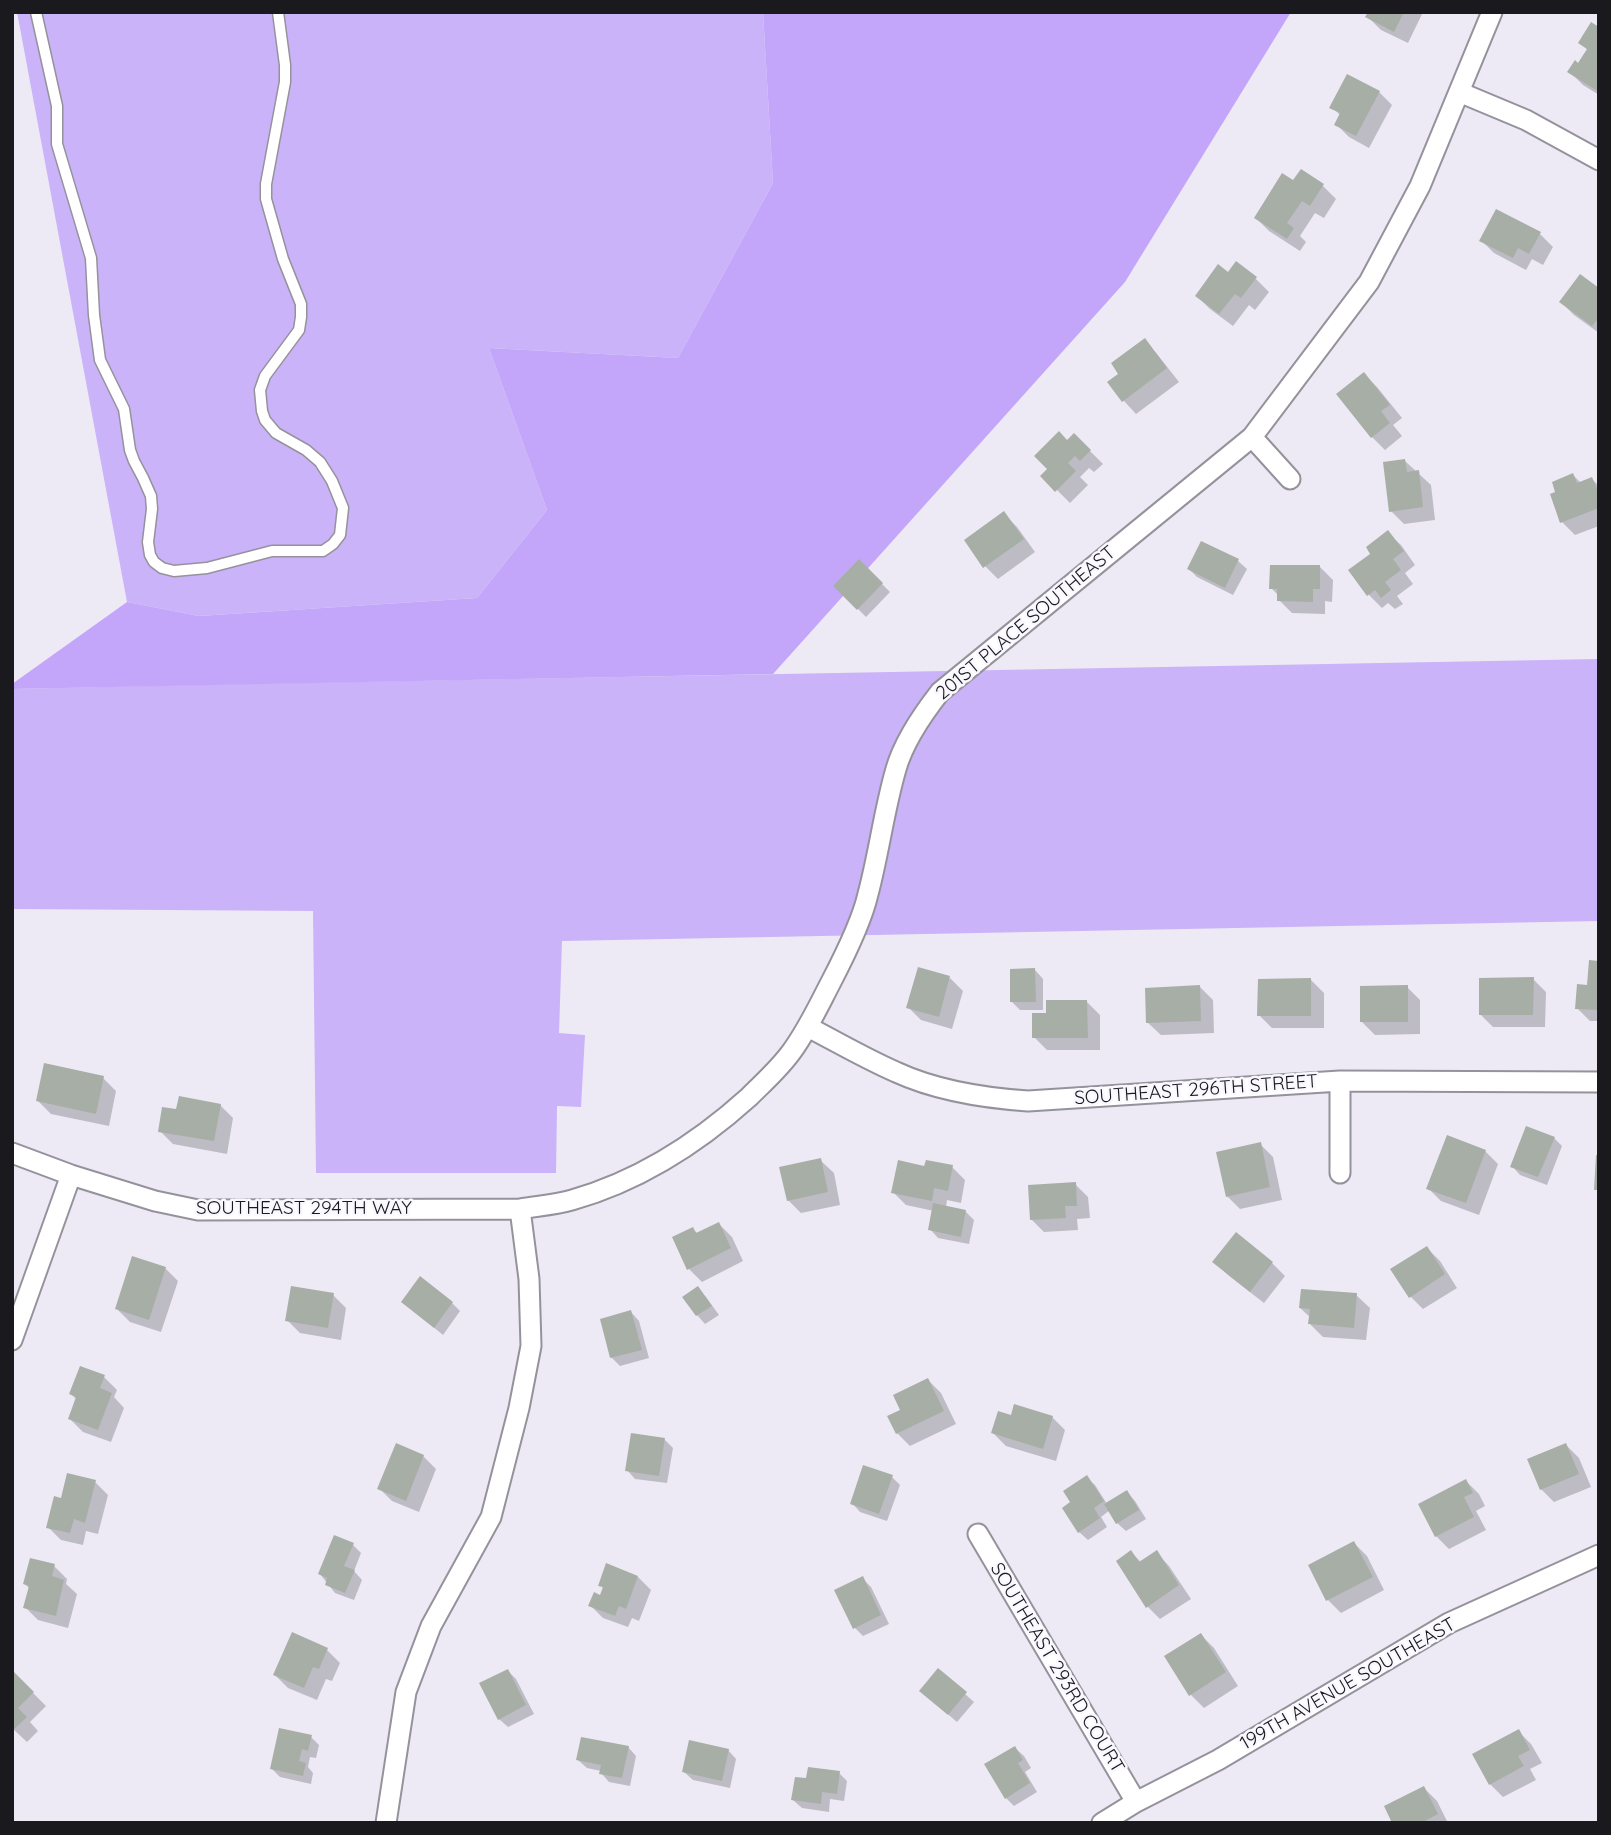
<!DOCTYPE html>
<style>
body{margin:0}
#map{position:relative;width:1611px;height:1835px;overflow:hidden;background:#edeaf5;font-family:Quicksand,sans-serif}
canvas{display:block}
.frame{position:absolute;inset:0;border:14px solid #1a191d;pointer-events:none}
</style>
<div id="map">
<canvas width="1611" height="1835"></canvas>
<div class="frame"></div>
</div>
<script>
const ctx = document.querySelector('canvas').getContext('2d');
ctx.lineJoin = 'round';
function paint(path, color) {
  ctx.fillStyle = color;
  ctx.fill(path, 'evenodd');
}
function strokePath(path, color, width, dash) {
  ctx.strokeStyle = color;
  ctx.lineWidth = width;
  ctx.lineCap = dash ? 'butt' : 'round';
  ctx.setLineDash(dash || []);
  ctx.stroke(path);
}
function drawText(font, color, halo, rows, align = 'center') {
  ctx.font = font + ' Quicksand,sans-serif';
  ctx.lineWidth = 5;
  ctx.setLineDash([]);
  ctx.textBaseline = 'middle';
  ctx.strokeStyle = halo;
  ctx.fillStyle = color;
  for (const [text, x, y, turn = 0] of rows) {
    ctx.save();
    ctx.translate(x, y);
    ctx.rotate((+turn || 0) * Math.PI / 180);
    ctx.textAlign = isNaN(turn) ? turn : align;
    if (halo) ctx.strokeText(text, 0, 0);
    ctx.fillText(text, 0, 0);
    ctx.restore();
  }
}
paint(new Path2D(`
 M17 12H763L773 183 678 358 489 348 547 510 477 598 199 616 127 602Z
 M1599 659V921L562 941 559 1033 585 1035 581 1107 557 1106 556 1173H316L313 911 12 909V689L237 684Z`), '#cab3f8');
paint(new Path2D(`
 M763 12H1291L1125 282 773 674 12 689V684L127 602 199 616 477 598 547 510 489 348 678 358 773 183Z`), '#c3a6fa');
paint(new Path2D(`
 M1370 12H1423L1408 43 1381 30 1368 17Z
 M1599 29V95L1583 85 1570 72 1579 65 1588 50 1580 43Z
 M1379 92 1392 105 1369 148 1349 137 1336 124 1341 116 1332 107Z
 M1302 171 1323 186 1336 199 1324 218 1315 213 1300 236 1306 242 1300 251 1269 231 1256 218 1294 183Z
 M1540 234 1553 247 1543 265 1532 259 1526 270 1494 253 1481 240Z
 M1228 275 1256 279 1269 292 1255 310 1249 305 1233 326 1210 309 1197 296Z
 M1599 290V333L1574 315 1561 302Z
 M1145 341 1157 354 1179 382 1136 414 1124 401 1121 374Z
 M1364 374 1377 387 1402 418 1393 425 1402 436 1385 450 1372 437Z
 M1074 435 1103 464 1094 472 1089 468 1080 477 1088 485 1070 503 1043 476 1050 469 1067 442Z
 M1405 461 1431 485 1435 520 1404 524 1391 511Z
 M1573 475 1581 483 1592 479 1599 486V526L1575 535 1562 522 1558 493Z
 M1004 514 1017 527 1035 552 998 579 985 566Z
 M1388 533 1401 545 1415 565 1405 573 1413 584 1397 596 1403 604 1395 609 1388 603 1382 608 1369 595 1351 570 1373 554Z
 M1202 543 1238 561 1247 569 1233 595 1197 577 1189 569Z
 M859 561 890 592 866 617 835 586Z
 M1320 567 1333 580 1332 602 1325 601V614L1292 613 1279 600V596L1271 588Z
 M1599 963V1021H1590L1577 1008Z
 M1035 970 1043 979V1010H1020L1012 1002Z
 M950 978 963 991 952 1029 921 1020 908 1007Z
 M1533 979 1546 992 1545 1027H1493L1480 1014Z
 M1311 980 1324 993V1028H1272L1259 1015Z
 M1200 987 1213 1000 1214 1033 1161 1035 1147 1022Z
 M1407 987 1420 1000V1034L1375 1035 1362 1022Z
 M1087 1002 1100 1015V1050H1047L1034 1037 1048 1015Z
 M103 1078 116 1091 109 1126 51 1114 38 1101Z
 M220 1105 233 1118 227 1154 173 1144 160 1131 178 1111Z
 M1554 1138 1562 1146 1547 1185 1520 1175 1512 1166Z
 M1260 1144 1273 1157 1282 1200 1240 1209 1227 1196Z
 M1485 1151 1498 1164 1479 1215 1441 1201 1428 1188Z
 M820 1160 834 1173 840 1205 801 1213 788 1200Z
 M952 1167 965 1180 961 1203 947 1200 946 1207 965 1211 974 1220 969 1244 938 1238 930 1229 934 1211 906 1205 893 1192 926 1168Z
 M1075 1184 1088 1197 1090 1218 1077 1219 1078 1230 1044 1232 1031 1219Z
 M719 1224 732 1237 743 1261 702 1282 689 1269 693 1229 698 1234Z
 M1427 1248 1440 1261 1457 1288 1423 1309 1410 1296Z
 M1215 1262 1272 1263 1285 1276 1264 1303 1228 1275Z
 M165 1268 178 1281 161 1332 130 1322 117 1309Z
 M698 1288 706 1297 719 1315 705 1324 697 1315Z
 M333 1295 346 1308 341 1340 300 1333 287 1320Z
 M1356 1295 1370 1308 1366 1340 1323 1337 1310 1324 1311 1318 1300 1308Z
 M403 1302 452 1303 460 1311 443 1335Z
 M631 1312 639 1321 649 1358 620 1366 611 1357Z
 M104 1377 117 1390 114 1397 124 1408 111 1442 83 1432 70 1419 77 1400 71 1394Z
 M928 1380 941 1393 956 1424 910 1446 897 1433 902 1411Z
 M1052 1417 1065 1430 1056 1461 1006 1446 993 1433Z
 M665 1440 673 1448 667 1483 635 1479 627 1470Z
 M1566 1445 1579 1458 1591 1487 1554 1502 1541 1489Z
 M423 1456 436 1469 419 1512 392 1501 379 1488Z
 M892 1477 900 1485 887 1521 860 1512 852 1503Z
 M1086 1477 1095 1485 1107 1504 1127 1492 1135 1501 1146 1519 1126 1531 1117 1523 1110 1510 1101 1517 1107 1527 1088 1540 1079 1532Z
 M1466 1481 1479 1494 1485 1506 1476 1511 1486 1530 1449 1549 1436 1536Z
 M95 1482 108 1495 98 1534 86 1531 83 1545 61 1540 48 1527 62 1500Z
 M1354 1543 1367 1556 1384 1590 1341 1613 1328 1600 1310 1566Z
 M353 1545 361 1553 354 1571 362 1580 354 1600 335 1593 320 1574Z
 M1131 1552 1141 1562 1157 1553 1169 1566 1191 1599 1160 1619 1147 1606Z
 M54 1566 67 1579 66 1584 77 1594 68 1628 38 1620 25 1607 30 1589 25 1584Z
 M638 1577 651 1590 639 1621 632 1618 628 1627 603 1618 590 1605 601 1597 604 1589 600 1585Z
 M862 1578 871 1587 889 1624 863 1636 855 1628Z
 M1201 1635 1214 1648 1238 1686 1204 1708 1191 1695Z
 M327 1650 340 1663 332 1681 326 1679 317 1700 288 1688 275 1675Z
 M938 1670 974 1702 957 1722 930 1699Z
 M508 1671 516 1679 534 1714 508 1727 499 1719Z
 M12 1672 46 1706 30 1722 38 1731 27 1742 12 1728Z
 M1518 1731 1531 1744 1542 1763 1530 1769 1536 1780 1503 1797 1490 1784Z
 M311 1737 319 1745 316 1758 310 1757 308 1767 313 1773 311 1784 280 1777 272 1769Z
 M628 1747 636 1756 630 1786 609 1782 601 1773V1771L587 1768 578 1760Z
 M1015 1748 1024 1756 1031 1768 1025 1772 1037 1792 1014 1806 1006 1798Z
 M728 1750 736 1759 730 1788 693 1780 684 1772Z
 M839 1773 847 1781 844 1801 830 1799 829 1812 802 1808 793 1800 808 1780Z
 M1424 1788 1437 1801 1448 1823H1394Z`), '#0003');
paint(new Path2D(`
 M1368 12H1404L1394 32 1365 17Z
 M1591 22 1599 27V92L1567 72 1575 60 1578 63 1587 49 1578 43Z
 M1347 74 1380 91 1356 136 1334 125 1340 113 1329 108Z
 M1301 169 1324 184 1310 206 1302 201 1287 223 1294 228 1287 239 1254 218 1282 173 1293 180Z
 M1496 209 1541 232 1529 254 1518 248 1513 258 1479 241Z
 M1236 261 1257 277 1241 298 1235 294 1219 314 1195 296 1218 264 1228 272Z
 M1580 274 1599 288V318L1592 326 1559 302Z
 M1145 338 1167 368 1122 402 1107 382 1118 374 1111 363Z
 M1364 372 1390 405 1381 411 1390 423 1371 438 1336 394Z
 M1059 431 1067 440 1074 433 1091 450 1080 461 1075 456 1068 463 1076 471 1055 492 1040 476 1047 469 1034 456Z
 M1405 459 1407 472 1419 470 1423 507 1389 512 1383 462Z
 M1573 473 1577 483 1592 477 1599 494V508L1560 523 1550 494 1555 492 1552 482Z
 M1004 511 1024 539 983 568 964 540Z
 M1388 530 1404 551 1393 559 1401 570 1385 582 1391 590 1381 598 1375 590 1367 596 1348 570 1370 554 1366 547Z
 M1201 541 1239 559 1225 588 1187 569Z
 M859 559 883 583 857 610 833 586Z
 M1270 565H1320V589H1313V602L1277 601V589H1269Z
 M1589 960 1599 961V1010L1575 1009 1577 984 1587 985Z
 M918 967 950 976 939 1017 906 1008Z
 M1035 968 1036 1002H1010V969Z
 M1534 977 1533 1015H1479V978Z
 M1311 978V1016H1257L1258 979Z
 M1200 985 1201 1021 1146 1023 1145 988Z
 M1408 985V1022H1360V986Z
 M1046 1000H1087L1088 1038H1032V1013H1046Z
 M44 1063 104 1076 96 1114 36 1101Z
 M179 1096 221 1104 214 1141 158 1132 162 1107 176 1109Z
 M1526 1126 1555 1137 1538 1177 1510 1167Z
 M1447 1135 1486 1150 1466 1203 1426 1189Z
 M1261 1142 1270 1187 1226 1197 1216 1152Z
 M1596 1155H1599V1190H1594Z
 M821 1158 828 1192 787 1201 779 1167Z
 M898 1160 924 1166 926 1160 953 1165 948 1191 934 1188 932 1201 891 1193Z
 M1076 1182 1077 1206H1065L1066 1218 1030 1220 1028 1185Z
 M933 1203 966 1210 961 1237 928 1230Z
 M719 1222 731 1248 687 1270 672 1237 693 1227 696 1233Z
 M1236 1232 1273 1262 1250 1292 1212 1262Z
 M1427 1246 1445 1274 1409 1298 1390 1269Z
 M132 1256 166 1267 149 1320 115 1309Z
 M420 1276 453 1302 434 1328 401 1302Z
 M291 1286 334 1293 328 1328 285 1321Z
 M698 1286 712 1306 696 1316 682 1297Z
 M1301 1289 1357 1293 1354 1328 1308 1324 1310 1309 1299 1308Z
 M631 1310 642 1350 610 1358 600 1319Z
 M80 1366 105 1375 100 1388 112 1393 98 1430 68 1419 76 1397 69 1394Z
 M928 1378 944 1411 896 1434 887 1416 900 1410 893 1395Z
 M1014 1404 1053 1416 1043 1449 991 1433 998 1411 1011 1415Z
 M631 1433 665 1438 659 1476 625 1471Z
 M396 1443 424 1455 406 1501 377 1489Z
 M1566 1443 1579 1474 1540 1490 1527 1459Z
 M863 1465 893 1475 879 1514 850 1504Z
 M67 1473 96 1480 85 1523 74 1519 70 1533 46 1528 54 1496 61 1498Z
 M1087 1475 1104 1501 1094 1508 1100 1518 1078 1533 1062 1508 1070 1502 1063 1491Z
 M1466 1479 1473 1493 1464 1497 1474 1517 1435 1537 1418 1504Z
 M1127 1490 1139 1510 1116 1524 1104 1504Z
 M334 1535 354 1543 344 1566 355 1570 345 1593 325 1585 327 1578 318 1574Z
 M1354 1541 1373 1577 1326 1601 1308 1565Z
 M1131 1550 1139 1562 1157 1550 1179 1585 1146 1608 1116 1561Z
 M30 1558 55 1564 52 1576 64 1580 56 1616 23 1608 29 1586 23 1584Z
 M606 1563 638 1576 626 1609 619 1606 615 1616 588 1606 594 1592 600 1595 603 1587 598 1586Z
 M863 1576 881 1615 853 1629 834 1590Z
 M292 1632 328 1648 319 1669 313 1667 304 1688 273 1675Z
 M1201 1633 1226 1672 1189 1696 1164 1656Z
 M938 1668 967 1692 948 1715 919 1691Z
 M508 1669 526 1705 498 1720 479 1683Z
 M12 1670 34 1692 18 1708 27 1717 12 1731Z
 M279 1728 312 1735 308 1751 302 1749 299 1761 306 1763 303 1776 270 1769Z
 M1519 1729 1530 1750 1518 1756 1524 1766 1489 1785 1472 1754Z
 M581 1737 629 1746 622 1778 599 1774 601 1765 576 1760Z
 M689 1740 729 1749 722 1781 682 1772Z
 M1015 1746 1023 1760 1018 1763 1030 1783 1005 1799 984 1764Z
 M808 1767 840 1771 837 1794 822 1792 821 1804 791 1800 795 1777 806 1778Z
 M1424 1786 1438 1814 1421 1823H1392L1384 1806Z`), '#a7aea5');
const service = new Path2D(`
 M36 12 57 106V144L91 258 94 315 100 360 124 409 130 450 134 461 143 478 151 496 152 509 148 542 150 555 154 562 162 568 174 571 207 568 272 551H323L333 544 340 535 343 508 332 481 320 462 306 450 276 433 265 420 262 411 260 390 265 376 299 330 301 317V304L283 259 266 199V184L285 82V65L278 12`);
const minor = new Path2D(`
 M1459 92 1526 120 1599 160
 M1252 437 1290 479
 M808 1027C837 1042 866 1059 896 1072 937 1091 984 1098 1028 1101L1340 1081 1599 1082
 M1340 1081V1173
 M12 1153 71 1175 155 1201 198 1210 520 1209C537 1206 555 1205 572 1200 639 1181 697 1144 749 1097 764 1082 780 1068 792 1051 808 1029 819 1005 831 982 844 957 862 921 868 894 879 853 884 810 896 769 904 741 922 715 940 692L1252 437 1369 282 1420 186 1492 12
 M12 1340 71 1175
 M978 1534 1136 1802
 M386 1823 406 1692 431 1626 491 1517 519 1408 531 1346 529 1279 520 1209
 M1102 1823 1136 1802 1218 1760 1449 1623 1599 1555`);
strokePath(service, '#95929c', 13);
strokePath(minor, '#95929c', 23);
strokePath(service, '#fff', 10);
strokePath(minor, '#fff', 19);
drawText('19px', '#1a191d', '#faf8ff', [
 ["201ST PLACE SOUTHEAST",1026,623,-40],
 ["SOUTHEAST 296TH STREET",1196,1090,-4],
 ["SOUTHEAST 294TH WAY",304,1208],
 ["SOUTHEAST 293RD COURT",1057,1668,59],
 ["199TH AVENUE SOUTHEAST",1348,1684,-30]
]);
</script>
